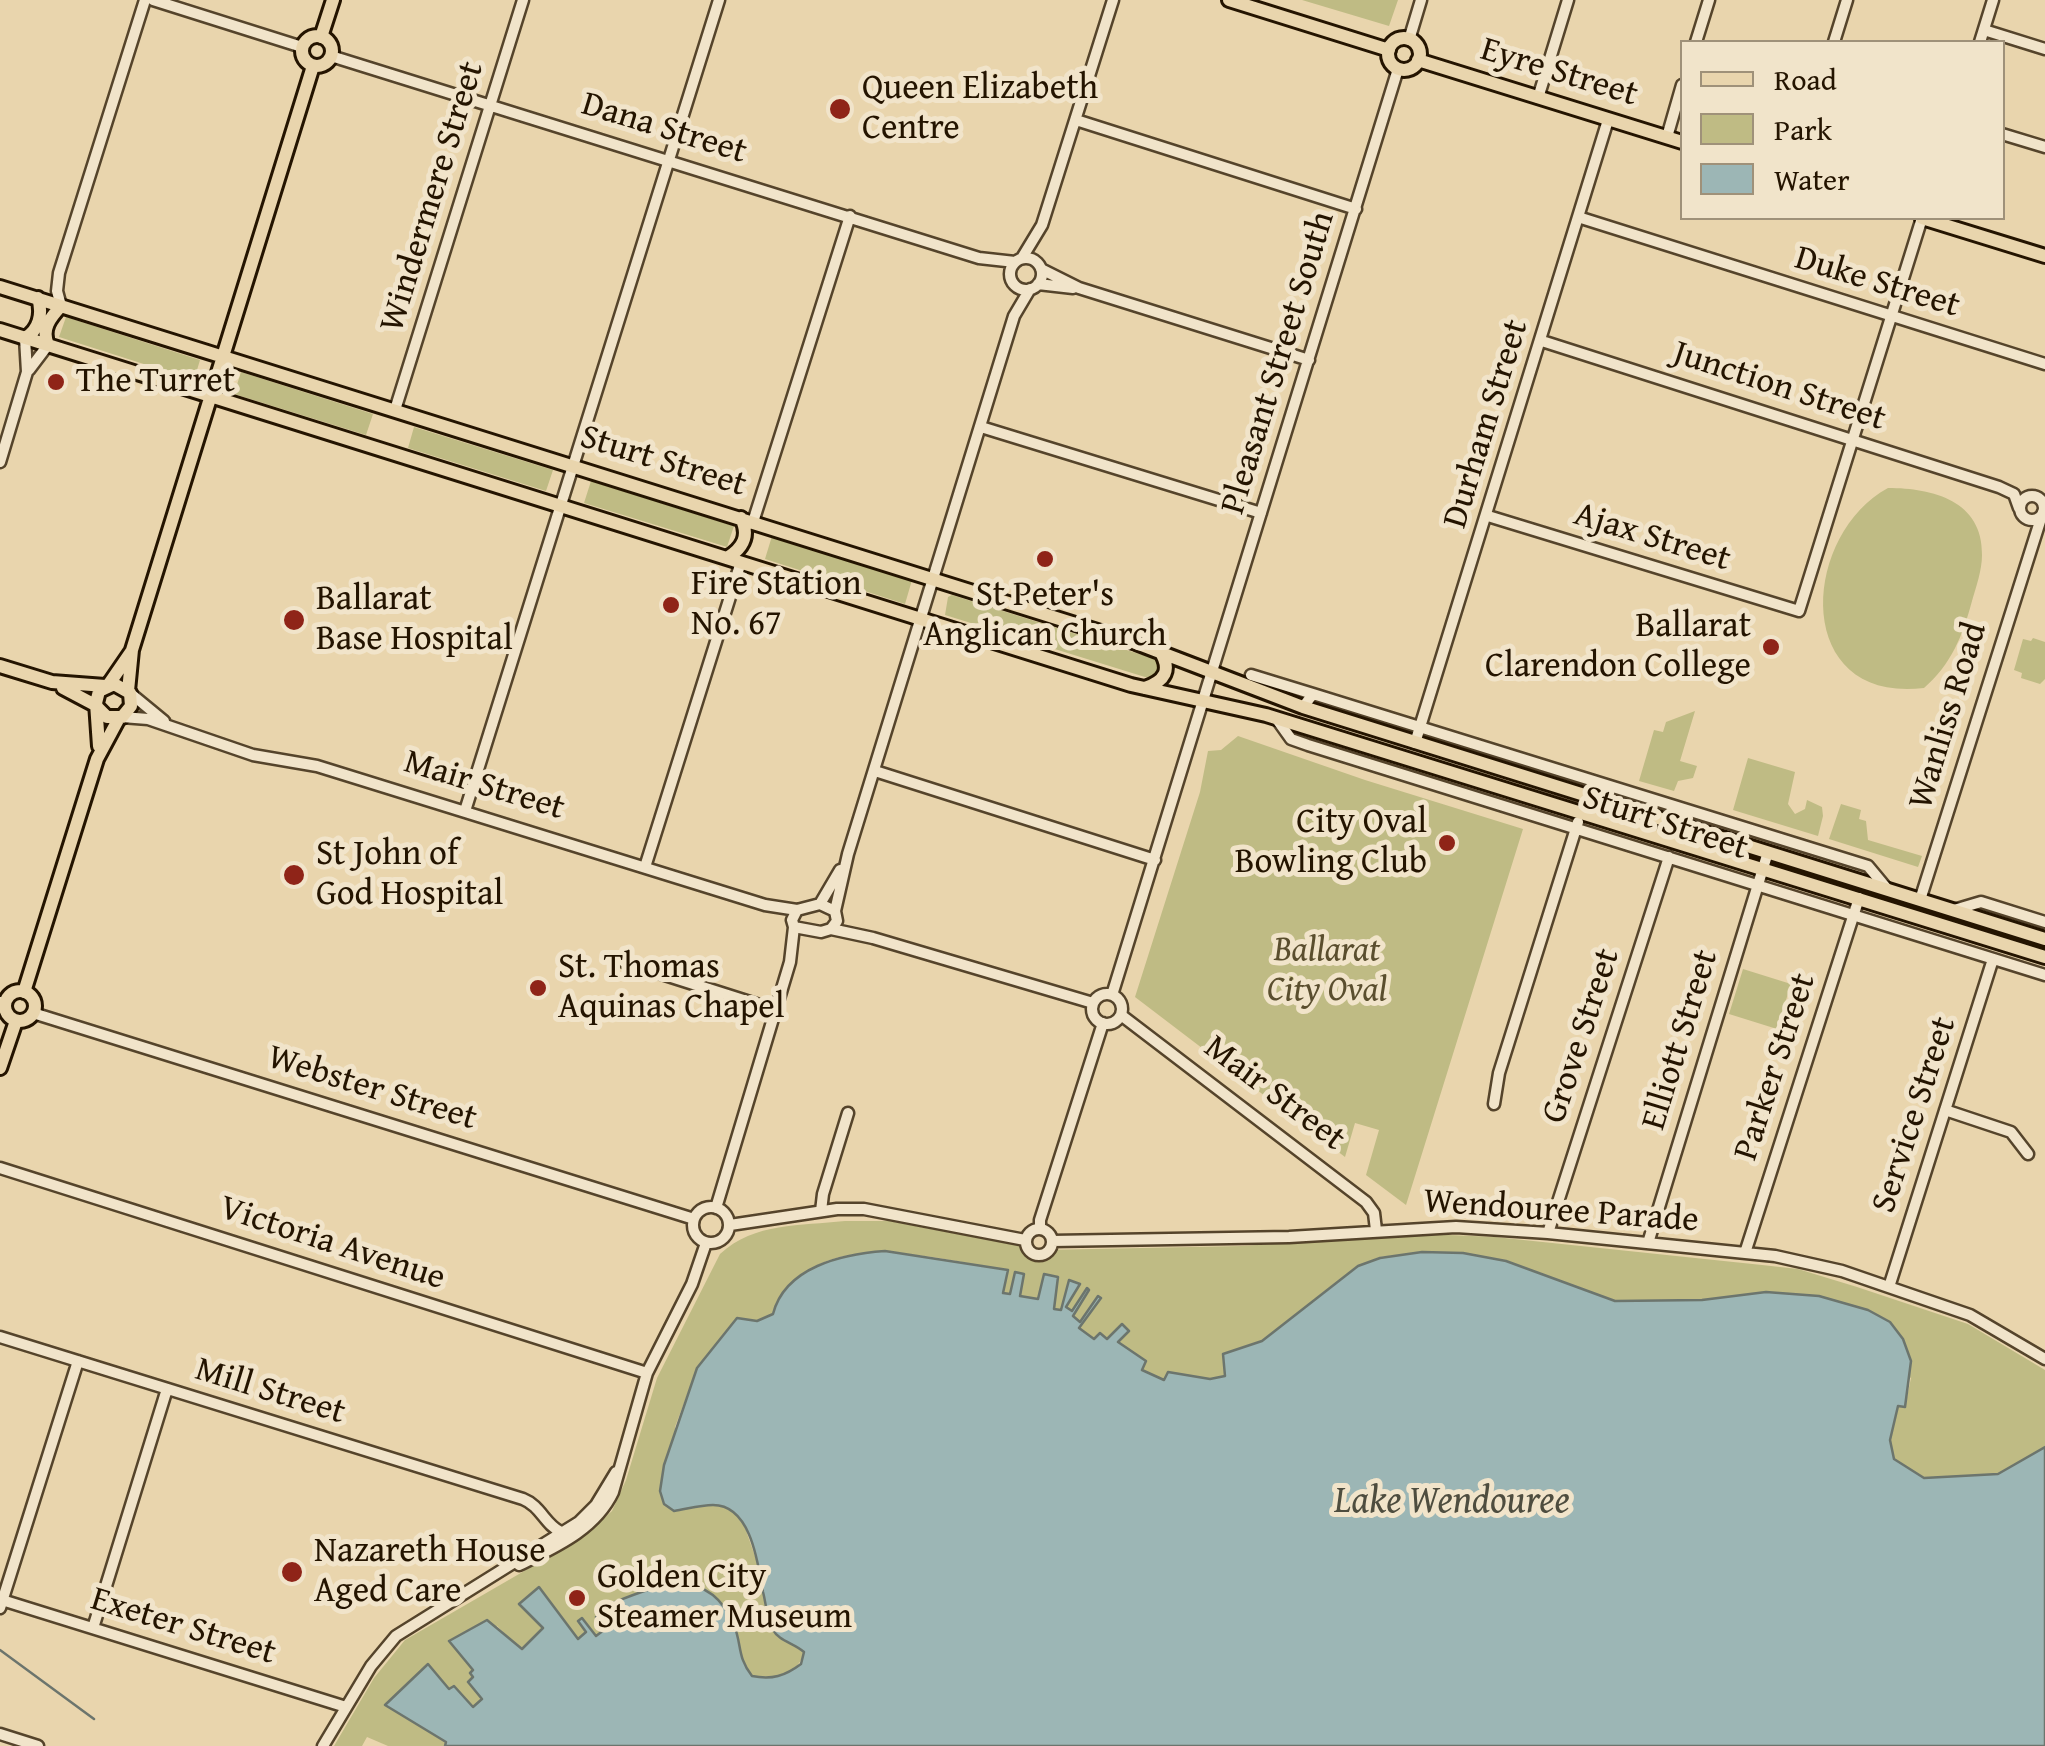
<!DOCTYPE html>
<style>
body{margin:0}
#map{position:relative;width:2045px;height:1746px;overflow:hidden;background:#e9d5ad;font-family:"Gentium Book Plus",serif}
canvas{display:block}
.legend{position:absolute;left:1680px;top:40px;width:325px;height:180px;box-sizing:border-box;background:#f1e4ca;border:2px solid #9f9179;margin:0;padding:12px 18px;list-style:none;font-size:30px;color:#241400}
.legend li{display:flex;align-items:center;gap:20px;height:50px}
.legend b{width:50px;border:2px solid #9f9179}
</style>
<div id="map">
<canvas width="2045" height="1746"></canvas>
<ul class="legend">
<li><b style="height:12px;background:#e9d5ad"></b>Road</li>
<li><b style="height:28px;background:#bfbb84"></b>Park</li>
<li><b style="height:28px;background:#9cb6b5"></b>Water</li>
</ul>
</div>
<script>
const ctx = document.querySelector('canvas').getContext('2d');
ctx.lineJoin = 'round';
function paint(path, color) {
  ctx.fillStyle = color;
  ctx.fill(path, 'evenodd');
}
function strokePath(path, color, width, dash) {
  ctx.strokeStyle = color;
  ctx.lineWidth = width;
  ctx.lineCap = dash ? 'butt' : 'round';
  ctx.setLineDash(dash || []);
  ctx.stroke(path);
}
function drawText(font, color, halo, rows, align = 'center') {
  ctx.font = font + ' "Gentium Book Plus",serif';
  ctx.lineWidth = 10;
  ctx.setLineDash([]);
  ctx.textBaseline = 'middle';
  ctx.strokeStyle = halo;
  ctx.fillStyle = color;
  for (const [text, x, y, turn = 0] of rows) {
    ctx.save();
    ctx.translate(x, y);
    ctx.rotate((+turn || 0) * Math.PI / 180);
    ctx.textAlign = isNaN(turn) ? turn : align;
    if (halo) ctx.strokeText(text, 0, 0);
    ctx.fillText(text, 0, 0);
    ctx.restore();
  }
}
paint(new Path2D(`
 M1302 0H1398L1389 26Z
 M66 317 200 360 194 380 59 337Z
 M241 372 373 414 366 435 234 394Z
 M414 427 553 470 546 491 408 448Z
 M591 481 734 526 727 547 584 503Z
 M1888 488C1933 488 1983 501 1982 555 1982 570 1976 587 1972 601 1963 635 1951 665 1924 688 1792 704 1800 536 1888 488Z
 M772 536 912 580 905 604 765 559Z
 M952 595 1152 658 1159 663V672L1153 677H1145L945 615 948 597Z
 M2033 638 2045 642V679L2040 684 2021 678 2022 673 2014 670 2023 639 2031 641Z
 M1695 711 1680 761 1697 766 1693 778 1678 781 1674 791 1639 781 1654 730 1663 732 1666 722Z
 M1238 736 1365 780 1523 829 1406 1205 1366 1175 1379 1130 1355 1123 1345 1157 1135 997 1200 792 1208 751 1221 750Z
 M1748 758 1795 772 1788 804 1795 814 1805 809 1807 800 1822 807 1823 816 1818 836 1733 810Z
 M1841 804 1861 810 1859 819 1866 821 1868 840 1922 856 1918 867 1829 839Z
 M1743 969 1791 984 1777 1029 1729 1014Z
 M845 1221H889L1042 1250 1242 1246 1427 1234 1495 1237 1762 1265 1798 1269 1857 1287 1968 1324 2045 1370V1447L1998 1474 1924 1478 1894 1459 1890 1440 1898 1405 1905 1407 1911 1378 1766 1292 1702 1300 1615 1301 1506 1261 1463 1253 1422 1252 1380 1257 1357 1266 1262 1341 1223 1354 1225 1376 1210 1379 1168 1372 1164 1380 1142 1370 1146 1361 1118 1342 1121 1325 1107 1340 1095 1339 1079 1328 1098 1297 1080 1322 1072 1317 1089 1289 1072 1311 1066 1307 1079 1284 1062 1311 1054 1309 1057 1277 1044 1275 1039 1299 1020 1296 1023 1274 1011 1295 1003 1293 1007 1270C946 1261 842 1230 794 1283 784 1293 776 1301 773 1314L757 1321 737 1318 697 1368 675 1427 674 1511 714 1505 726 1507 741 1516 758 1565 766 1606 780 1638 795 1643 804 1652C798 1676 774 1681 752 1676 737 1657 742 1645 734 1625 708 1562 653 1587 606 1605L605 1630 596 1636 586 1632 578 1639 543 1628 521 1650 497 1626 474 1671 482 1699 472 1708 454 1687 386 1705 447 1742 445 1746H388L367 1737 362 1746H334L374 1678 405 1640 583 1537 612 1511 626 1480 657 1378 720 1254C755 1222 800 1226 845 1221Z`), '#bfbb84');
const water = new Path2D(`
 M885 1251 1008 1270 1003 1293 1010 1294 1015 1272 1024 1274 1020 1296 1038 1299 1044 1274 1058 1277 1054 1309 1061 1310 1069 1280 1080 1284 1066 1307 1072 1311 1087 1288 1089 1290 1073 1316 1080 1322 1098 1296 1101 1298 1079 1328 1094 1339 1100 1333 1107 1339 1122 1324 1129 1331 1118 1342 1146 1361 1142 1370 1164 1380 1168 1372 1210 1379 1225 1376 1223 1354 1262 1341 1358 1266 1380 1258 1422 1252 1463 1253 1506 1261 1615 1301 1702 1300 1766 1292 1819 1296 1868 1310 1890 1322 1903 1339 1911 1361 1905 1407 1898 1406 1890 1440 1894 1459 1924 1478 1998 1474 2045 1447V1746H445L446 1742 385 1705 428 1664 449 1689 454 1686 473 1707 482 1699 468 1682 473 1677 470 1673 473 1670 449 1641 487 1620 522 1649 543 1628 519 1604 539 1587 578 1639 586 1632 578 1621 582 1618 596 1636 604 1630 596 1617 607 1609 605 1606C653 1587 707 1561 734 1625 742 1645 737 1657 752 1676 772 1680 785 1676 801 1664L804 1652C794 1643 779 1641 773 1630 767 1620 766 1603 763 1592 758 1563 751 1505 713 1505 700 1505 687 1509 674 1511L664 1504 660 1491 664 1465 697 1368 737 1318 757 1321 773 1314C785 1267 842 1254 885 1251Z`);
paint(water, '#9cb6b5');
strokePath(water, '#6c756d', 2.5);
strokePath(new Path2D(`
 M0 1650 94 1719`), '#6c756d', 2.5);
const minor = new Path2D(`
 M153 0 302 47
 M1984 30 2045 49
 M1409 40 1421 0
 M1696 42 1709 0
 M1834 42 1847 0
 M1980 42 1993 0
 M331 56 979 258 1015 262
 M1538 98 1568 0
 M1076 120 1356 209
 M2002 134 2045 147
 M1667 137 1682 85
 M1578 217 2045 364
 M1022 258 1042 225 1113 0
 M1010 274a16 16 0 1 1 32 0a16 16 0 1 1-32 0Z
 M1041 269 1079 288 1309 360
 M1038 284 1073 288
 M61 306 57 291 59 273 145 0
 M1542 341 1999 487 2014 494 2019 508
 M29 370 48 345
 M395 410 523 0
 M981 427 1261 513
 M0 462 27 372 25 338
 M2020 508a12 12 0 1 1 24 0a12 12 0 1 1-24 0Z
 M1488 516 1799 611 1922 218
 M753 522 850 216
 M1251 675 1313 694
 M130 693 164 721
 M1303 707 1313 694 1868 866 1888 890
 M122 717 148 719 253 755 317 766 765 905 797 910
 M1276 718 1291 739 1308 745 2045 975
 M1415 743 1608 120
 M875 771 1155 860
 M465 811 719 0
 M645 867 741 562
 M1920 900 2043 512
 M820 904 835 911 837 921 831 929 821 932 794 927 792 920 797 910Z
 M820 904 840 870
 M1954 910 1981 902 2045 922
 M835 911 848 854 1014 316 1030 289
 M831 929 873 938 1093 1003
 M624 962 775 1010
 M1092 1009a15 15 0 1 1 30 0a15 15 0 1 1-30 0Z
 M1112 995 1398 69
 M0 1002 5 1004
 M33 1013 694 1219
 M1121 1015 1366 1202 1374 1213 1376 1230
 M1494 1104 1499 1073 1578 822
 M1945 1110 2011 1132 2028 1154
 M0 1168 647 1373
 M693 1225a18 18 0 1 1 36 0a18 18 0 1 1-36 0Z
 M716 1208 790 962 794 927
 M821 1211 823 1194 848 1113
 M730 1225 837 1209H864L1025 1240
 M1026 1242a13 13 0 1 1 26 0a13 13 0 1 1-26 0Z
 M1040 1229V1220L1103 1023
 M1548 1233 1669 857
 M1052 1241 1289 1237 1456 1227 1548 1233 1775 1256 1842 1271 1970 1315 2045 1359
 M1648 1243 1768 852
 M1745 1253 1859 898
 M1889 1287 1993 959
 M0 1337 523 1499C541 1506 545 1525 561 1532
 M519 1565C555 1547 595 1530 613 1492L647 1373 692 1284 706 1243
 M2 1600 346 1707
 M0 1608 78 1361
 M93 1628 167 1389
 M0 1734 38 1746
 M323 1746 371 1666 396 1636 579 1522 596 1505 616 1472`);
const major = new Path2D(`
 M1229 0 1389 50
 M302 51a15 15 0 1 1 30 0a15 15 0 1 1-30 0Z
 M321 37 333 0
 M1388 54a16 16 0 1 1 32 0a16 16 0 1 1-32 0Z
 M1418 60 1682 142
 M1922 218 2045 256
 M0 287 1136 643 1303 707 2045 939
 M0 330 1131 685 1266 715 2045 957
 M25 338C39 330 43 314 38 298
 M48 345C41 329 50 318 61 306
 M727 558C743 548 750 536 741 518
 M0 666 52 682 105 686
 M109 684 131 652
 M63 688 97 706
 M1145 688C1165 681 1172 670 1160 651
 M128 691 132 650 313 66
 M98 708 107 717H122L131 706 130 693 114 684 99 691 96 703 99 746
 M5 1006a15 15 0 1 1 30 0a15 15 0 1 1-30 0Z
 M24 992 97 759 119 718
 M0 1068 16 1021`);
strokePath(minor, '#55442b', 15);
strokePath(major, '#241400', 18);
strokePath(minor, '#f1e4ca', 10);
strokePath(major, '#e9d5ad', 12);
for (const [x, y, r, color] of [
 [840,109,12,"#8f2418"],
 [56,382,10,"#8f2418"],
 [1045,559,10,"#8f2418"],
 [671,605,10,"#8f2418"],
 [294,620,12,"#8f2418"],
 [1771,647,10,"#8f2418"],
 [1447,843,10,"#8f2418"],
 [294,875,12,"#8f2418"],
 [538,988,10,"#8f2418"],
 [292,1572,12,"#8f2418"],
 [577,1598,10,"#8f2418"]
]) {
  const dot = new Path2D();
  dot.arc(x, y, r, 0, 2 * Math.PI);
  ctx.fillStyle = color;
  ctx.fill(dot);
  strokePath(dot, '#f1e4ca', 4);
}
drawText('35px', '#241400', '#f1e4ca', [
 ["Eyre Street",1559,73,17],
 ["Dana Street",664,129,17],
 ["Windermere Street",433,197,-73],
 ["Duke Street",1877,283,17],
 ["Pleasant Street South",1279,363,-73],
 ["Junction Street",1779,387,18],
 ["Durham Street",1487,424,-73],
 ["Sturt Street",663,462,17],
 ["Ajax Street",1652,538,17],
 ["Wanliss Road",1949,716,-73],
 ["Mair Street",484,786,17],
 ["Sturt Street",1665,824,18],
 ["Grove Street",1582,1036,-72],
 ["Elliott Street",1681,1040,-73],
 ["Parker Street",1776,1067,-72],
 ["Webster Street",372,1089,17],
 ["Mair Street",1274,1094,37],
 ["Service Street",1915,1115,-72],
 ["Wendouree Parade",1561,1212,4],
 ["Victoria Avenue",332,1244,18],
 ["Mill Street",270,1392,17],
 ["Exeter Street",183,1627,17]
]);
drawText('35px', '#241400', '#f1e4ca', [
 ["Queen Elizabeth",862,89],
 ["Centre",862,129],
 ["The Turret",76,382],
 ["Fire Station",691,585],
 ["No. 67",691,625],
 ["St Peter's",1045,596,"center"],
 ["Anglican Church",1045,636,"center"],
 ["Ballarat",316,600],
 ["Base Hospital",316,640],
 ["Ballarat",1751,627,"right"],
 ["Clarendon College",1751,667,"right"],
 ["City Oval",1427,823,"right"],
 ["Bowling Club",1427,863,"right"],
 ["St John of",316,855],
 ["God Hospital",316,895],
 ["St. Thomas",558,968],
 ["Aquinas Chapel",558,1008],
 ["Nazareth House",314,1552],
 ["Aged Care",314,1592],
 ["Golden City",597,1578],
 ["Steamer Museum",597,1618]
], 'left');
drawText('italic 35px', '#5a4e2e', '#f1e4ca', [
 ["Ballarat",1327,951],
 ["City Oval",1327,991]
]);
drawText('italic 38px', '#4e4d3f', '#f1e4ca', [
 ["Lake Wendouree",1452,1502]
]);
</script>
